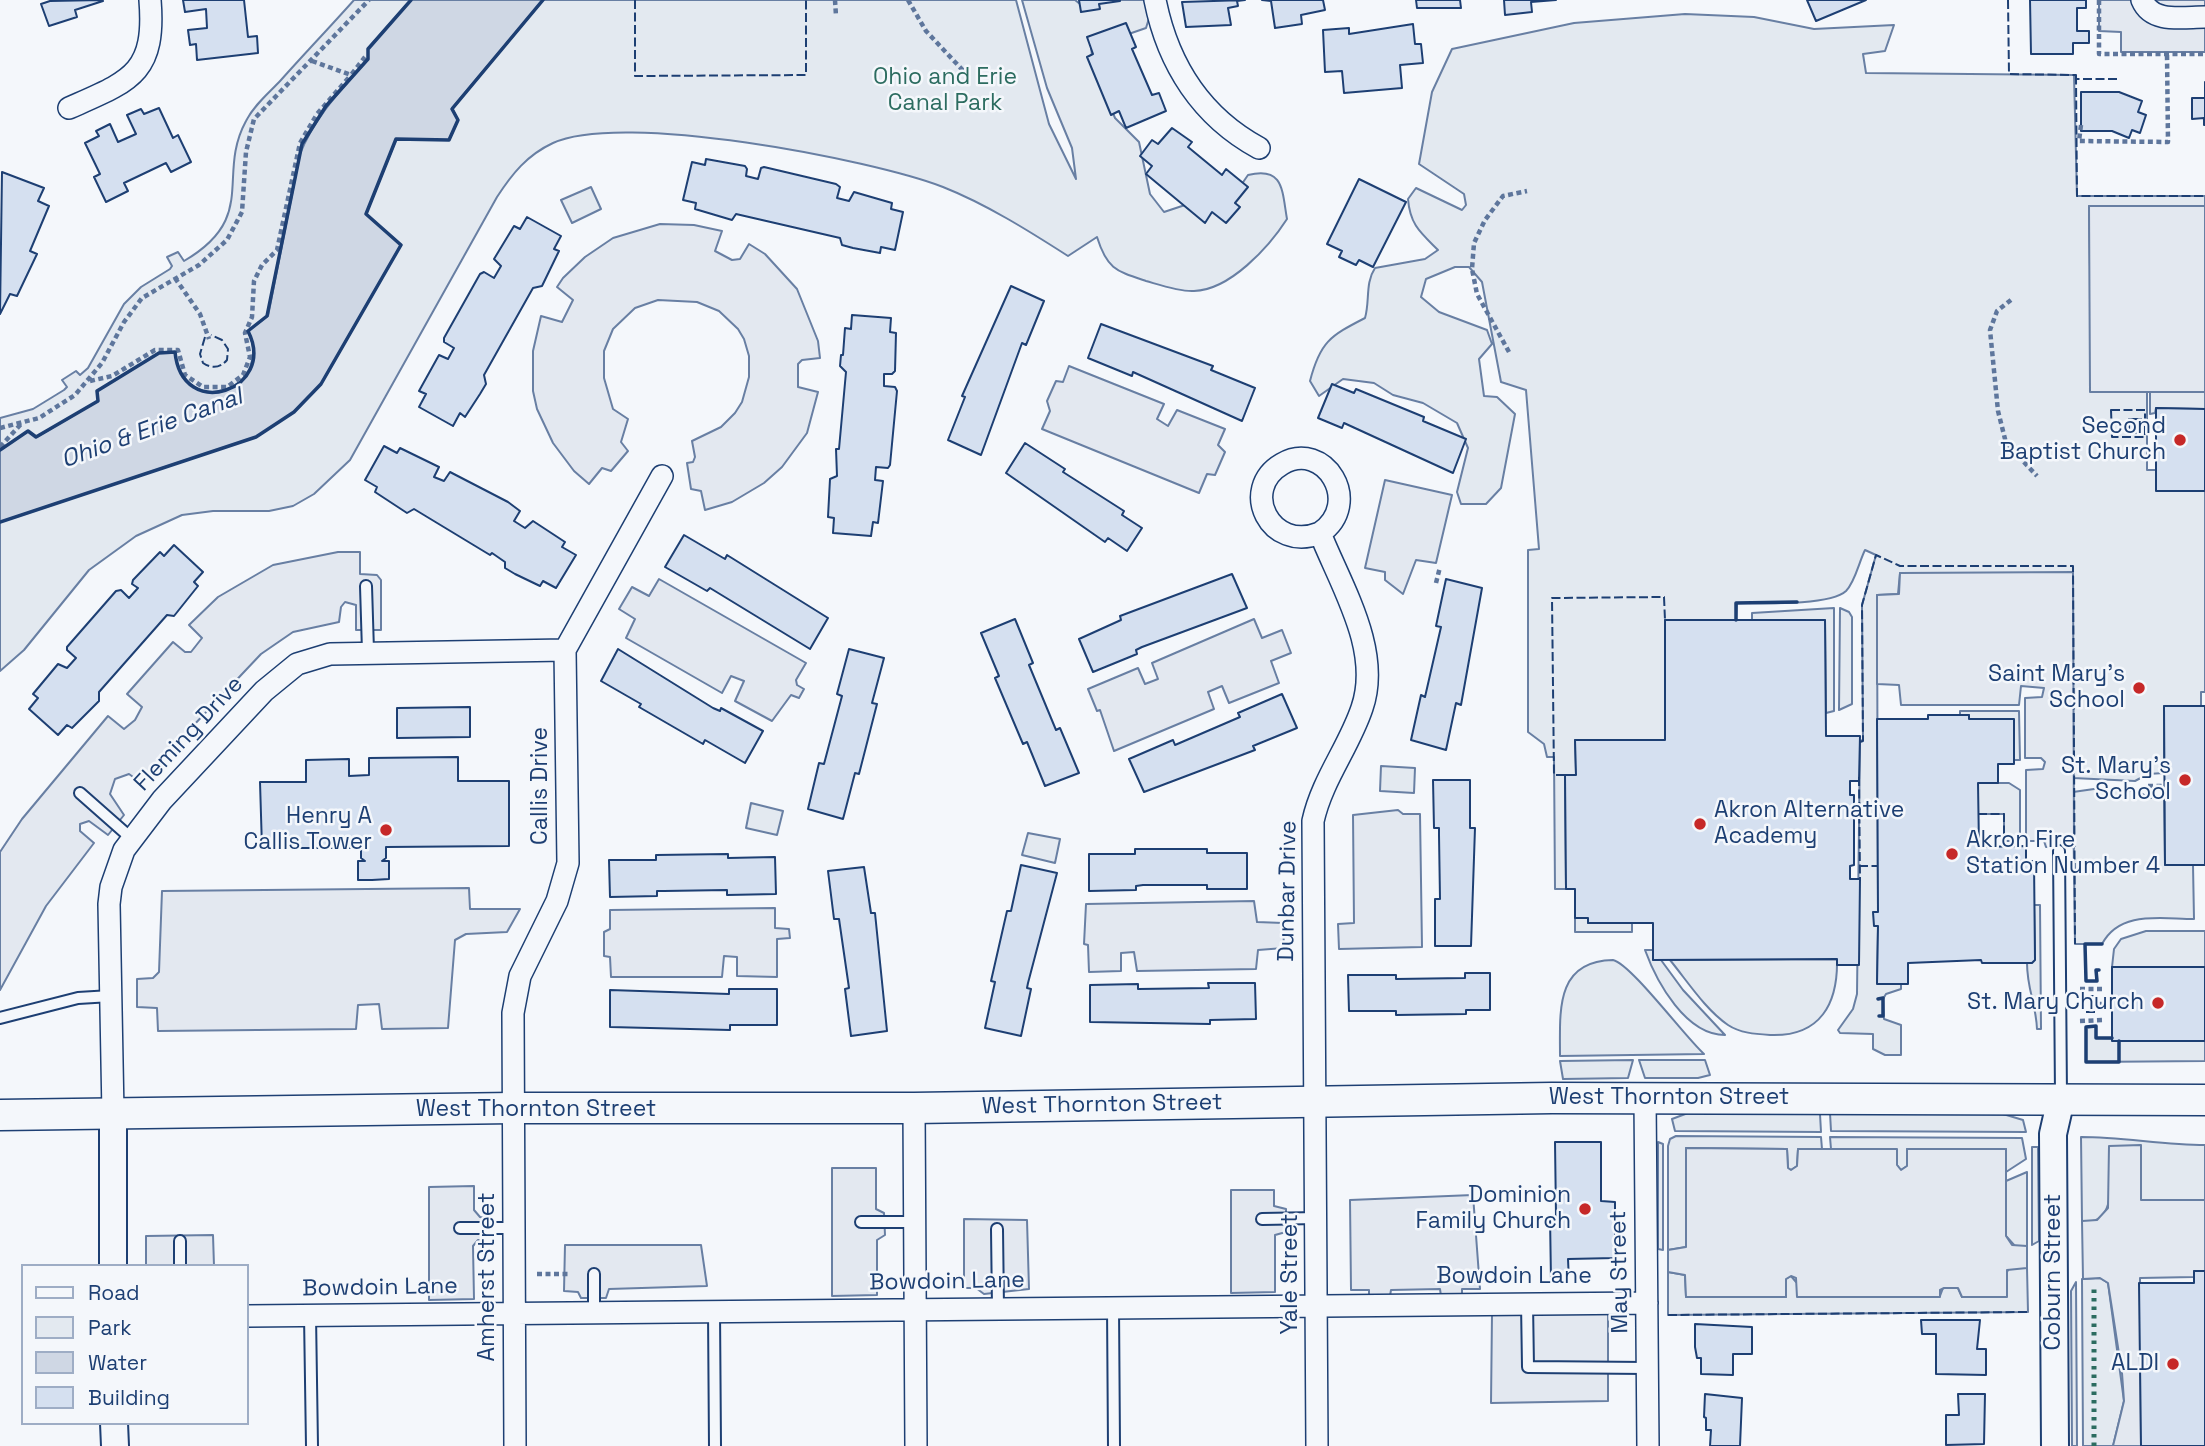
<!DOCTYPE html>
<style>
body{margin:0}
#map{position:relative;width:2205px;height:1446px;overflow:hidden;background:#f4f7fb;font-family:"Space Grotesk",sans-serif}
canvas{display:block}
.legend{position:absolute;left:21px;top:1264px;width:228px;height:161px;box-sizing:border-box;background:#f4f7fb;border:2px solid #9eadc5;margin:0;padding:9px 12px;list-style:none;font-size:21px;color:#1d3f73}
.legend li{display:flex;align-items:center;gap:14px;height:35px}
.legend b{width:35px;border:2px solid #9eadc5}
</style>
<div id="map">
<canvas width="2205" height="1446"></canvas>
<ul class="legend">
<li><b style="height:9px;background:#f4f7fb"></b>Road</li>
<li><b style="height:19px;background:#e3e9f0"></b>Park</li>
<li><b style="height:19px;background:#cfd7e4"></b>Water</li>
<li><b style="height:19px;background:#d5e0f0"></b>Building</li>
</ul>
</div>
<script>
const ctx = document.querySelector('canvas').getContext('2d');
ctx.lineJoin = 'round';
function paint(path, color) {
  ctx.fillStyle = color;
  ctx.fill(path, 'evenodd');
}
function strokePath(path, color, width, dash) {
  ctx.strokeStyle = color;
  ctx.lineWidth = width;
  ctx.lineCap = dash ? 'butt' : 'round';
  ctx.setLineDash(dash || []);
  ctx.stroke(path);
}
function drawText(font, color, halo, rows, align = 'center') {
  ctx.font = font + ' "Space Grotesk",sans-serif';
  ctx.lineWidth = 5;
  ctx.setLineDash([]);
  ctx.textBaseline = 'middle';
  ctx.strokeStyle = halo;
  ctx.fillStyle = color;
  for (const [text, x, y, turn = 0] of rows) {
    ctx.save();
    ctx.translate(x, y);
    ctx.rotate((+turn || 0) * Math.PI / 180);
    ctx.textAlign = isNaN(turn) ? turn : align;
    if (halo) ctx.strokeText(text, 0, 0);
    ctx.fillText(text, 0, 0);
    ctx.restore();
  }
}
const green = new Path2D(`
 M354 0H411L368 49V59L326 106 302 144 267 316 248 331C260 356 250 381 224 392 196 396 179 380 175 353L97 391 98 401 36 437 28 432 0 450V418L33 409 64 390 67 387 62 380 76 371 80 375 88 368 124 304 141 287 170 269 172 266 167 257 178 252 184 261C259 217 216 176 246 121 254 105 269 93 281 80 305 53 330 27 354 0Z
 M543 0H1016L1049 124 1076 179 1072 148 1047 88 1022 0H1075L1080 4 1089 0H1148L1150 15 1146 28 1091 47 1093 64 1115 118 1139 142 1150 194 1164 212 1197 201 1224 210 1248 175C1284 166 1282 191 1287 219 1269 247 1230 290 1194 291 1180 292 1160 285 1146 281 1116 271 1107 269 1097 237L1068 256C1029 231 986 204 943 187 870 159 621 111 553 143 527 155 512 174 497 197L350 460 314 494 293 506 269 511H213L182 515 136 536 89 570 24 650 0 671V522L256 437 294 412 321 383 400 246 366 214 396 139 452 109Z
 M1685 14 1754 17 1814 29 1894 25 1885 51 1863 54 1866 73 2074 75 2077 196H2205V206H2089L2092 392H2147V470H2156V490L2205 491V692H2201V706H2164V773L2148 774 2135 781 2073 778V573H1900L1898 594 1877 595 1878 912 1874 913V925L1878 926 1877 983 1901 984V989L1886 994 1883 999 1884 1019 1901 1025V1055H1885L1873 1049V1034L1840 1033 1838 1030 1853 1009 1857 994 1860 741 1863 740 1862 605 1876 555 1865 550C1859 562 1855 582 1846 591 1830 606 1759 603 1737 603L1736 620H1665V740H1575L1576 775H1565L1566 889H1555L1554 757H1547L1544 744 1528 732V550L1539 549 1526 390 1501 382 1482 282 1469 267H1455L1426 279 1421 297 1439 312 1487 330 1492 344 1479 359 1484 396 1497 397 1515 414 1501 488 1486 504H1461L1457 492 1468 448 1457 423 1423 403 1393 395 1374 383 1343 379 1319 396 1310 381C1320 342 1330 336 1365 318 1370 301 1365 283 1375 268L1425 259 1438 250C1421 233 1410 225 1408 199L1416 188 1462 210 1466 205 1464 194 1419 164 1432 92 1452 49 1574 23Z
 M591 187 601 209 572 223 561 200Z
 M2150 392H2205V409L2156 408 2155 413 2150 414Z
 M1834 608V711L1826 713 1825 620H1752V613Z
 M1840 608 1849 612 1852 617V704L1839 710Z
 M1960 711H2019L2020 760H2014L2013 719H1969V715H1960Z
 M1381 766 1415 768 1414 793 1380 791Z
 M1978 783H2009L2020 790V841H2004V814H1978Z
 M2101 788 2138 791 2149 798H2164L2165 865H2193L2194 919C2161 919 2120 910 2102 944H2075L2073 792Z
 M751 803 783 811 777 835 746 828Z
 M1028 833 1060 839 1055 863 1022 855Z
 M2034 905H2040L2041 1029H2037C2036 1004 2027 989 2027 963L2035 959Z
 M1575 918H1588V923H1632V932H1575Z
 M2146 931H2205V967H2112L2114 949 2121 939Z
 M1645 950H1653V960H1661L1683 990 1725 1035C1686 1035 1657 983 1645 950Z
 M1837 959C1838 1003 1821 1037 1770 1035 1755 1034 1740 1033 1728 1025 1705 1009 1688 982 1670 960Z
 M1613 960C1631 964 1685 1037 1704 1054L1560 1056C1560 1011 1555 961 1613 960Z
 M2096 1026V1038L2205 1041V1061L2086 1062V1027Z
 M1633 1060 1628 1078 1563 1079 1560 1061Z
 M1639 1060H1705L1710 1075 1698 1078H1645Z
 M1688 1113 1820 1114 1821 1132 1675 1131 1672 1119Z
 M1830 1113 2003 1114 2023 1120 2026 1132 1831 1131Z
 M1676 1136 1821 1137 1822 1149H1798L1797 1166 1791 1170 1788 1168 1787 1149 1686 1148V1247L1668 1250V1146L1670 1139Z
 M1830 1137 2022 1138 2026 1159 2006 1172V1149H1907V1166L1901 1170 1897 1165 1896 1149H1831Z
 M2081 1137C2123 1137 2163 1145 2205 1145V1200H2141L2110 1146C2108 1168 2121 1228 2082 1221Z
 M1658 1142 1663 1144V1250L1658 1249Z
 M2032 1147H2038L2039 1241 2032 1245Z
 M2027 1172V1246H2015L2006 1236V1181Z
 M2009 1268H2027L2028 1312 1668 1315V1272L1685 1275 1686 1297H1786V1279L1791 1276 1796 1282 1940 1296 1943 1288H1958L1962 1297 2006 1274Z
 M2100 1278 2108 1283 2124 1401 2113 1446H2083L2082 1279Z
 M2076 1282 2077 1446H2072L2071 1291Z`);
paint(green, '#e3e9f0');
strokePath(green, '#687fa3', 2);
const parking = new Path2D(`
 M2099 0H2205V52H2121V32L2099 31Z
 M2089 206H2205V392H2090Z
 M660 224 694 225 722 231 715 251 732 260 740 259 749 244 765 254 797 289 818 341 820 358 802 360 798 364V387L818 392 807 433 782 467 764 483 732 502 705 510 701 491 691 489 687 463 693 462 695 457 692 441 721 427 735 413 742 402 749 377V356L744 339 738 329 719 311 697 302 658 300 635 308 613 329 604 351V378L613 409 628 419 621 442 628 451 611 471 602 468 589 484 574 471 553 443 537 409 533 391V351L541 316 562 322 573 300 557 287 563 278 585 257 613 238Z
 M1069 366 1164 404 1157 419 1168 426 1177 410 1225 429 1218 445 1225 452 1215 475 1207 474 1199 493 1042 429 1050 411 1047 401 1056 381 1063 382Z
 M1385 480 1452 495 1436 563 1416 560 1403 594 1385 580V572L1365 568Z
 M338 552H360V574L377 575 381 580V630H356V605L345 602 341 607 339 622 293 632 261 654 140 782 129 774 115 779 110 794 124 815 108 835 89 821 80 824V831L94 843 46 906 0 990V852L22 819 108 716 124 729 135 720 142 707 127 694 173 642 185 652H191L202 638 189 625 218 597 273 565Z
 M2073 572 2074 848 2046 847 2044 841H2026V770L2043 769 2045 762 2041 758H2025V698L2042 697 2044 688 2021 686 2019 705H1901L1899 685 1877 684V595L1899 594 1900 573Z
 M659 579 806 663 796 680 797 685 804 689 799 698 791 695 772 721 735 701 744 681 731 676 722 693 626 638 635 619 619 609 632 587 649 596Z
 M1254 619 1262 638 1282 630 1291 653 1271 661 1279 683 1229 703 1222 686 1208 692 1214 709 1114 751 1100 710 1097 711 1088 689 1138 668 1145 684 1158 679 1152 663Z
 M1398 810 1403 814H1420L1422 947 1339 949 1338 924 1354 923 1353 815Z
 M469 888 470 909H520L507 932 466 934 455 940 448 1028 382 1029 379 1004 358 1005 356 1029 158 1031 157 1008 137 1007V979L153 978 159 972 162 891Z
 M1254 901 1257 922 1283 923 1284 948 1258 950 1256 969 1137 971 1134 952 1121 953V971L1089 972 1088 945 1084 944 1086 904Z
 M775 908V928L789 929 790 938 777 939V977L737 976V957L724 956 722 977H611L610 957 604 956V932L610 929V910Z
 M2141 1145V1200H2205V1271H2194V1277L2140 1278 2141 1446H2113L2124 1401 2122 1373 2108 1283 2100 1278 2083 1279 2082 1221 2097 1220 2108 1208 2109 1146Z
 M1686 1148 1787 1149 1788 1168 1791 1170 1797 1166 1798 1149H1897V1165L1901 1170 1907 1166V1149H2006V1236L2012 1245 2027 1246V1268L2007 1270V1297H1962L1958 1288H1944L1940 1290V1297H1797L1796 1278 1791 1276 1786 1279V1297H1686L1685 1275 1668 1272V1250L1686 1247Z
 M832 1168H876V1209L884 1213 885 1235 877 1240V1295L832 1296Z
 M474 1186V1210L480 1217 484 1218 485 1240H478L473 1246 474 1299 429 1300V1187Z
 M1231 1190H1274V1206L1286 1209V1232L1275 1235V1292L1231 1293Z
 M1473 1195 1480 1289H1462V1295L1441 1296 1440 1289 1391 1290 1390 1296 1369 1297V1290H1351L1350 1200Z
 M964 1219 1027 1220 1029 1289 984 1294 976 1288H964Z
 M213 1235 214 1266H146V1236Z
 M565 1245H701L707 1286 609 1289 606 1298H581L578 1292 564 1291Z
 M1608 1312V1401L1491 1403 1492 1314Z`);
paint(parking, '#e3e8f0');
strokePath(parking, '#687fa3', 2);
const water = new Path2D(`
 M411 0H543L452 108 458 120 449 140H396L366 214 401 245 321 384 294 412 256 437 0 522V450L28 431 37 437 98 401 97 391 159 353 175 352C182 423 278 390 248 331L268 316 300 154C315 116 342 89 368 59V49Z`);
paint(water, '#cfd7e4');
strokePath(water, '#687fa3', 2);
const building = new Path2D(`
 M183 0H244L248 37 257 36 258 53 197 60 196 44 190 45 188 30 207 28 206 9 185 12Z
 M1079 0H1120V1L1099 4 1100 9 1081 12Z
 M1245 0 1237 1 1238 6 1228 8 1231 25 1186 27 1182 2Z
 M1262 0H1323L1325 10 1301 15 1302 24 1275 28 1271 1Z
 M1416 0H1460L1461 8H1417Z
 M1504 0H1556L1531 2 1532 12 1505 15Z
 M1807 0H1866L1816 21Z
 M2030 0H2086V8H2077V31H2089V43H2073V54H2031Z
 M50 1 102 0 103 1 75 10 77 17 49 26 41 4Z
 M1126 23 1136 47 1132 49 1152 95 1159 93 1166 111 1126 128 1119 111 1111 115 1087 57 1093 54 1087 37Z
 M1413 24 1415 44H1421L1423 63 1400 65 1402 88 1344 93 1342 71 1325 72 1323 30 1349 28V34Z
 M2205 82V125H2204V118L2192 119V98H2205Z
 M2081 92H2119L2142 101 2138 112 2146 115 2140 133 2132 130 2129 138 2112 131H2081Z
 M159 108 173 138 178 135 191 162 171 172 166 163 124 183 128 191 106 202 94 177 100 174 85 143 99 136 96 131 110 124 118 142 136 134 127 115 141 109 144 114Z
 M1172 128 1192 142 1188 147 1222 175 1226 169 1248 187 1235 203 1240 207 1226 223 1212 212 1205 223 1146 174 1152 166 1140 156 1152 140 1158 144Z
 M706 159 745 166 747 169 746 176 758 179 761 168 764 167 836 184 840 187 837 198 849 201 854 192 892 203 891 209 903 212 895 250 881 247 880 253 853 248 842 245 840 238 736 214 732 220 695 209 696 203 683 200 692 162 705 165Z
 M2 172 44 188 38 201 49 206 30 251 37 254 17 296 10 294 0 314Z
 M1359 179 1406 202 1373 267 1359 260 1356 265 1339 257 1342 251 1327 244Z
 M527 217 561 236 554 249 559 251 542 286 533 288 484 375 486 384 480 394 465 417 460 413 453 426 419 407 426 394 419 391 439 355 448 359 454 348 444 342V338L480 274 484 272 494 278 501 266 494 259 514 226 520 229Z
 M1011 286 1044 301 1026 345 1022 343 981 455 948 440 965 397 962 396Z
 M852 315 891 318 890 332 896 333 895 371 892 374H884V386L895 387 897 391 890 465 888 468 876 467 875 480 883 481 878 523 873 522 871 536 833 533 834 518 828 517 830 479 837 476 836 449H839L846 372 840 366 841 355H843L845 328 851 329Z
 M1101 324 1213 366 1211 370 1255 388 1242 421 1133 372 1132 376 1088 358Z
 M1332 384 1354 393 1356 389 1424 417 1423 421 1466 439 1453 473 1344 423 1342 428 1318 418Z
 M2156 408 2205 409V491H2156Z
 M2129 419H2141V433H2129Z
 M1025 443 1065 469 1063 472 1124 511 1122 515 1142 528 1127 551 1108 538 1105 542 1006 473Z
 M384 446 397 453 400 448 439 467 434 477 444 481 450 472 508 502 520 511 514 521 525 528 533 521 565 542 562 547 576 555 556 588 543 581 540 586 515 574 505 568V562L492 553 490 555 414 509 407 513 375 492 377 487 365 480Z
 M684 535 725 559 727 555 828 618 810 649 710 588 707 591 665 567Z
 M174 545 203 572 194 582 198 586 174 616 167 615 99 692V701L72 728 67 725 58 735 29 709 38 698 33 694 58 664 67 668 76 658 67 650V647L116 591 121 590 129 598 138 588 132 584 133 580 160 552 164 556Z
 M1232 574 1247 608 1142 647 1136 650 1137 654 1093 672 1079 639 1121 620 1120 616Z
 M1446 579 1482 588 1461 705 1456 703 1446 750 1411 740 1421 695 1425 697 1441 627 1436 626Z
 M1015 619 1033 663 1029 665 1056 730 1060 728 1079 773 1045 786 1027 742 1023 744 995 678 999 676 981 633Z
 M1665 620H1825L1826 736H1860L1859 781H1850V795H1854V865L1850 866V879H1860L1859 965H1837V959L1653 960V923H1588V918H1575V889H1566L1565 775H1576L1575 740H1665Z
 M618 649 713 708 720 711 721 708 763 731 745 763 705 740 703 744 639 707 641 704 601 681Z
 M849 649 884 658 872 703 877 704 859 774 855 773 843 819 808 809 819 763 824 764 842 696 837 694Z
 M1282 694 1297 728 1253 746 1255 750 1144 792 1129 759 1173 740 1175 745 1240 717 1238 713Z
 M2164 706H2205V865H2165Z
 M470 707V737L397 738V708Z
 M1928 715H1969V719H2014V764H1998V783H1978L1979 847 2026 846V861H2034L2035 960 2032 963H1982L1981 960 1908 963V984H1877L1878 926H1874L1873 912H1878L1877 719H1928Z
 M458 757V781H509V846L386 847V858L382 861H389V879L372 880H358V861H365L361 858V848H262L260 782H306V760L349 759V776L369 775V758Z
 M1433 780H1470V828H1475L1471 946H1435V899H1440L1439 835V828H1434Z
 M1135 849H1207V853H1247V889H1207V885H1143L1136 886V890L1089 891V854H1135Z
 M728 854V858L775 857 776 894 727 895V890L664 891H657V896L610 897 609 860H656V855Z
 M1021 865 1057 873 1028 983 1027 988 1031 989 1021 1036 985 1028 995 982 991 981 1007 911H1011Z
 M864 867 871 913H875L887 1031 851 1036 845 989 849 988 839 919H834L828 871Z
 M2112 967H2205V1041H2112Z
 M1465 973H1490V1010H1466V1014L1396 1015V1011H1349L1348 975H1396V979L1465 978Z
 M1208 983H1255L1256 1019 1210 1020V1024L1090 1022V985L1138 984V989L1209 988Z
 M729 989H777V1025H730V1030L610 1027V990L729 994Z
 M1555 1142H1601V1201L1615 1202V1258L1568 1259 1569 1281H1551L1550 1216H1556Z
 M2194 1271H2205V1446H2141L2139 1283H2194Z
 M1921 1320H1980L1977 1349H1986V1375L1936 1374V1334H1922Z
 M1695 1324 1752 1327V1354H1733V1375L1701 1374V1358H1697L1695 1347Z
 M1705 1394 1742 1398 1740 1446H1710L1711 1430H1706V1418L1704 1417Z
 M1958 1394H1985L1984 1444 1946 1445V1415H1959Z`);
paint(building, '#d5e0f0');
strokePath(building, '#1d3f73', 2);
const service = new Path2D(`
 M366 586 368 651
 M80 793 131 838
 M2059 851 2061 1096
 M0 1018 78 998 111 996
 M1262 1219 1317 1218
 M861 1222H914
 M460 1228H514
 M997 1229 998 1308
 M180 1241V1266
 M1527 1303 1528 1367 1647 1368
 M1113 1306 1114 1446
 M714 1311 715 1446
 M594 1312V1274
 M310 1315 312 1446`);
const minor = new Path2D(`
 M1155 0C1168 65 1202 117 1259 148
 M2142 0C2152 24 2183 17 2205 17
 M69 108C130 81 156 74 150 0
 M1645 1098 1648 1446
 M914 1108 916 1446
 M113 1114 109 904 111 887 124 850 162 800 264 691 297 664 330 654 565 650
 M247 1316 1647 1303
 M515 1446 513 1013 520 976 557 901 568 863 565 650 662 476
 M1317 1446 1313 821C1322 780 1349 747 1362 708 1382 650 1341 586 1320 533 1364 503 1324 439 1282 464 1239 489 1270 553 1320 533`);
const tertiary = new Path2D(`
 M113 1266V1114
 M114 1423 115 1446
 M2055 1446 2053 1134 2061 1099`);
const secondary = new Path2D(`
 M0 1115 513 1108H914L1552 1098 2205 1100`);
strokePath(service, '#1d3f73', 14);
strokePath(minor, '#1d3f73', 24);
strokePath(tertiary, '#1d3f73', 30);
strokePath(secondary, '#1d3f73', 33);
strokePath(new Path2D(`
 M835 0 836 16
 M908 0 926 31 970 78
 M2099 0V54H2205
 M312 61 351 75 365 57
 M2081 125 2079 141 2168 142 2167 54
 M175 278 200 314 209 339
 M2011 300 1997 311 1990 330 1998 411 2006 443 2037 476
 M1509 352 1477 294 1472 269 1474 243 1485 220 1503 196 1527 191
 M90 381 112 376 155 350H178L185 375 203 387H227L243 375 250 357 245 333 252 317 254 281 262 265 277 250 300 143 317 114 351 75
 M0 428 39 418 75 395 102 363 124 322 142 298 199 265 227 240 242 212 246 152 254 119 369 0
 M0 447 21 424
 M1436 583 1440 567
 M2148 786H2165
 M2080 989H2104
 M2080 1004H2104
 M2080 1021 2104 1020
 M537 1274H568`), '#5e769c', 4.5, [5, 3.5]);
strokePath(service, '#f4f7fb', 10);
strokePath(minor, '#f4f7fb', 21);
strokePath(tertiary, '#f4f7fb', 26);
strokePath(secondary, '#f4f7fb', 30);
strokePath(new Path2D(`
 M2094 1446V1288`), '#2c6c60', 5, [3.5, 5]);
strokePath(new Path2D(`
 M635 0V76L806 75V0
 M2008 0 2009 74 2076 75V79
 M2117 79H2076L2077 196H2205
 M205 337 200 354 203 363C212 369 220 368 227 360L228 349 222 340 211 335
 M2111 410H2145V437H2112Z
 M1860 742 1863 741 1862 605 1876 555 1900 566H2073L2075 944
 M1565 775H1554L1552 598 1664 597 1665 620
 M1859 777 1860 879
 M1978 814H2004V841
 M1859 866H1878
 M2086 996H2095
 M2086 1012H2095
 M1668 1315 2028 1312`), '#1d3f73', 2, [9, 3.5]);
strokePath(new Path2D(`
 M0 450 28 431 36 437 98 401 97 391 159 353 175 352C182 423 278 390 248 331L267 316 302 144 326 106 368 59V49L411 0
 M0 522 256 437 294 412 321 384 401 245 366 214 396 139 449 140 458 120 452 109 543 0
 M1736 620V603L1797 602
 M2099 970H2096L2097 981H2086L2085 944H2102
 M1878 999 1883 998V1016H1879
 M2112 1038H2096V1026L2086 1027V1062H2119V1041`), '#1d3f73', 3.5);
for (const [x, y, r, color] of [
 [2180,440,7,"#c62828"],
 [2139,688,7,"#c62828"],
 [2185,780,7,"#c62828"],
 [1700,824,7,"#c62828"],
 [386,830,7,"#c62828"],
 [1952,854,7,"#c62828"],
 [2158,1003,7,"#c62828"],
 [1585,1209,7,"#c62828"],
 [2173,1364,7,"#c62828"]
]) {
  const dot = new Path2D();
  dot.arc(x, y, r, 0, 2 * Math.PI);
  ctx.fillStyle = color;
  ctx.fill(dot);
  strokePath(dot, '#f4f7fb', 2.5);
}
drawText('23px', '#2c6c60', '#f4f7fb', [
 ["Ohio and Erie",945,78],
 ["Canal Park",945,104]
]);
drawText('23px', '#1d3f73', '#f4f7fb', [
 ["Second",2166,427],
 ["Baptist Church",2166,453],
 ["Saint Mary's",2125,675],
 ["School",2125,701],
 ["St. Mary's",2171,767],
 ["School",2171,793],
 ["Akron Alternative",1714,811,"left"],
 ["Academy",1714,837,"left"],
 ["Henry A",372,817],
 ["Callis Tower",372,843],
 ["Akron Fire",1966,841,"left"],
 ["Station Number 4",1966,867,"left"],
 ["St. Mary Church",2144,1003],
 ["Dominion",1571,1196],
 ["Family Church",1571,1222],
 ["ALDI",2159,1364]
], 'right');
drawText('23px', '#1d3f73', '#f4f7fb', [
 ["Fleming Drive",189,734,-47],
 ["Callis Drive",541,786,-90],
 ["Dunbar Drive",1288,891,-89],
 ["West Thornton Street",1669,1098],
 ["West Thornton Street",1102,1105,-1],
 ["West Thornton Street",536,1110],
 ["May Street",1620,1272,-91],
 ["Coburn Street",2054,1272,-90],
 ["Yale Street",1291,1274,-90],
 ["Amherst Street",488,1277,-90],
 ["Bowdoin Lane",1514,1277],
 ["Bowdoin Lane",947,1282,-1],
 ["Bowdoin Lane",380,1288,-1]
]);
drawText('italic 24px', '#1d3f73', '#f4f7fb', [
 ["Ohio & Erie Canal",152,429,-20]
]);
</script>
